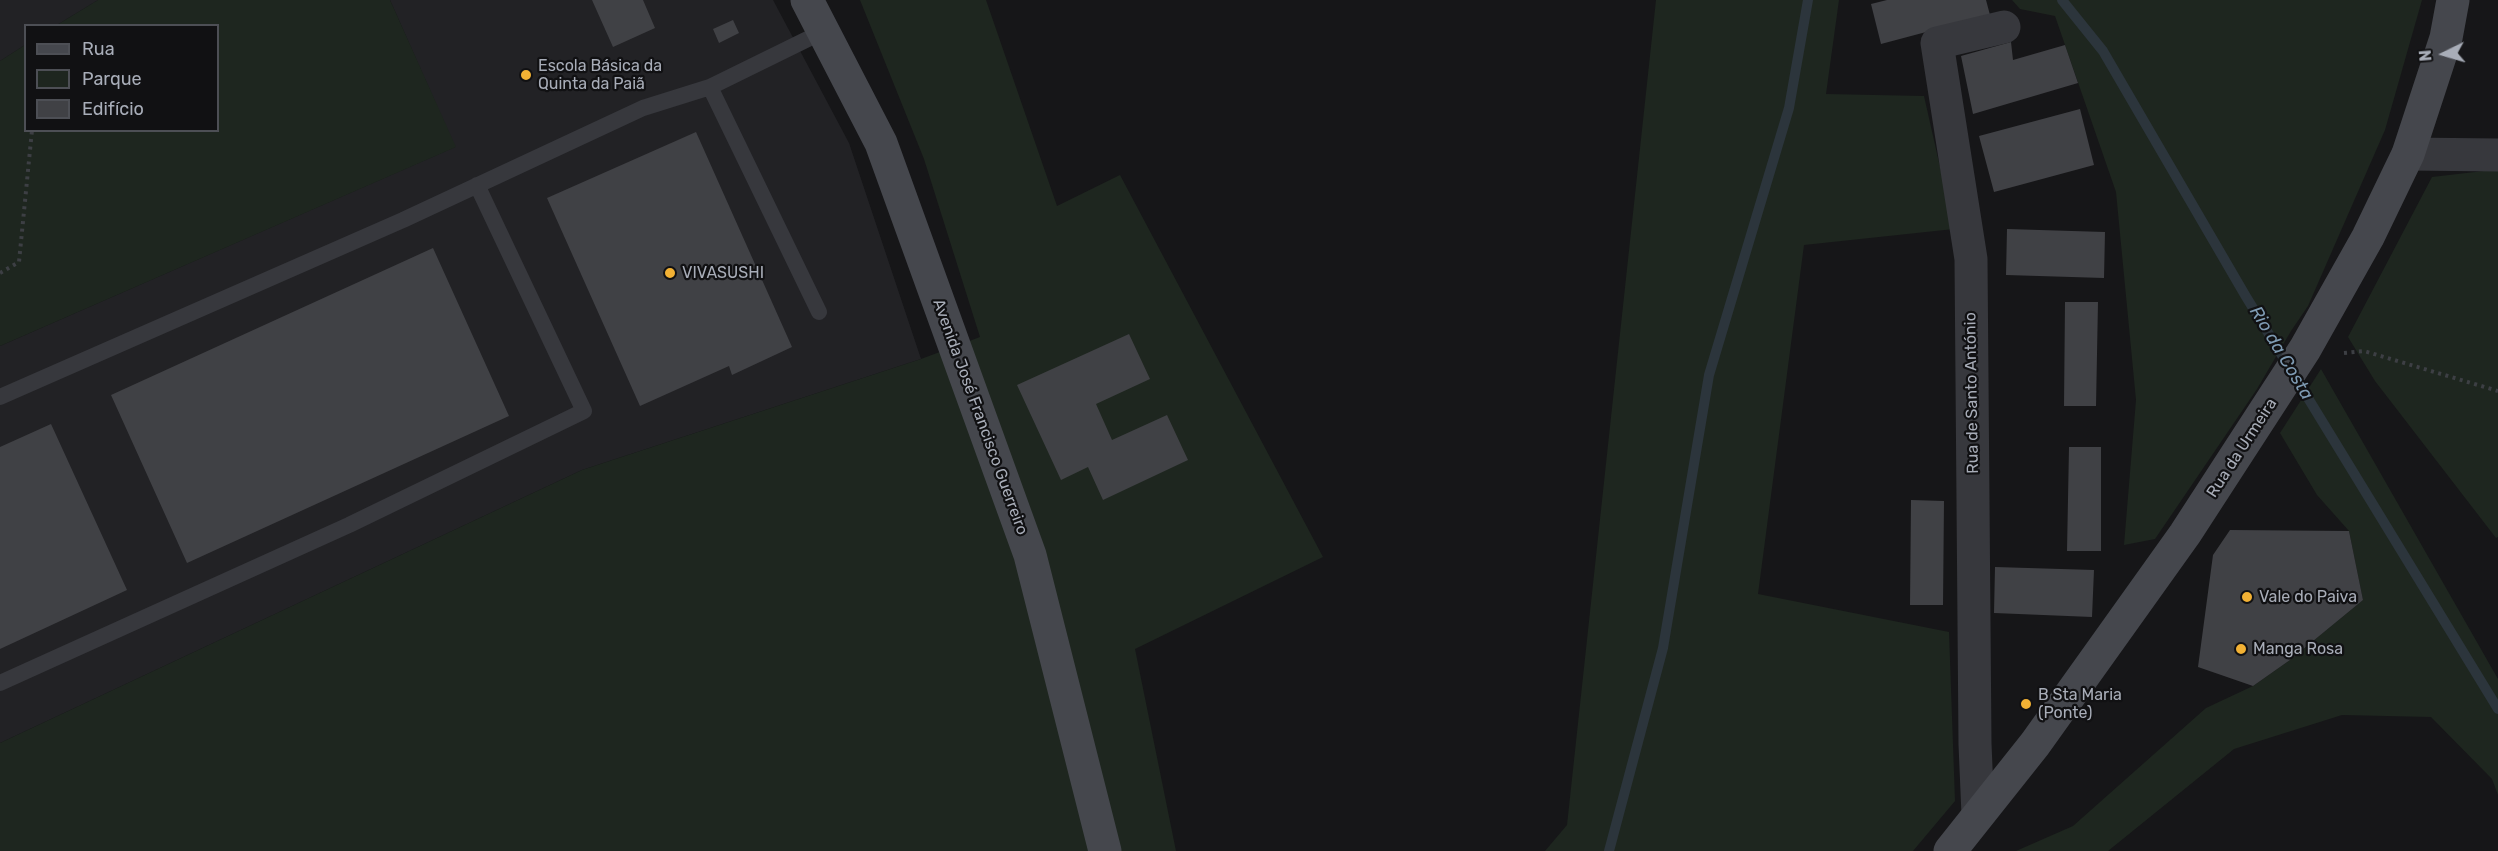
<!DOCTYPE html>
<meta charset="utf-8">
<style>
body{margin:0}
#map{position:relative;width:2498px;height:851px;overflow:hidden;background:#161618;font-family:Rubik,sans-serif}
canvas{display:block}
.legend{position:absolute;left:24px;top:24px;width:195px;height:108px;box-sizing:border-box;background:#111113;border:2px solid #4d4f55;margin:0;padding:8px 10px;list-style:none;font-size:18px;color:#a8adb8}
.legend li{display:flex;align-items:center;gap:12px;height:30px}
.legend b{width:30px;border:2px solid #4d4f55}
.north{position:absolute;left:2414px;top:24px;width:60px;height:60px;-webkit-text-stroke:4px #111113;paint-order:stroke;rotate:265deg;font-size:16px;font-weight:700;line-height:24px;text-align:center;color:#a8adb8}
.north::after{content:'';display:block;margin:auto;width:21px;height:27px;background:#a8adb8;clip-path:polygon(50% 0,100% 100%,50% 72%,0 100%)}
</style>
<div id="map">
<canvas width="2498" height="851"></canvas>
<ul class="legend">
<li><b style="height:8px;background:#45474d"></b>Rua</li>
<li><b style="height:16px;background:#1e261f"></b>Parque</li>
<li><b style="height:16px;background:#404145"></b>Edifício</li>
</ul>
<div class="north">N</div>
</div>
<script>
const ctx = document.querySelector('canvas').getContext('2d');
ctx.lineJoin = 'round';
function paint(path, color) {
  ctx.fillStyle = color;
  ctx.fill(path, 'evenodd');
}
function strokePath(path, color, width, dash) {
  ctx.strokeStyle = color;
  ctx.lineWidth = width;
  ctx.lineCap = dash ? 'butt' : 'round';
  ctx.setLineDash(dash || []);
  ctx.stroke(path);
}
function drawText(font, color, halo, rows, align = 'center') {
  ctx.font = font + ' Rubik,sans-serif';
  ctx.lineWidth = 4.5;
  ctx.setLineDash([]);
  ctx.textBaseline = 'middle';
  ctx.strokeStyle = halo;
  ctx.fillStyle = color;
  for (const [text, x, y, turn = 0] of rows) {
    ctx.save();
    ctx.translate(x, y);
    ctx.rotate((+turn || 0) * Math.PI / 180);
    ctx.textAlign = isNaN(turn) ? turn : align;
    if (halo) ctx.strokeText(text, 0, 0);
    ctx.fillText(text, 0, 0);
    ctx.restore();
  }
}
paint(new Path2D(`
 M0 0H98L57 25 26 26 25 45 0 61Z
 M390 0H773L849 143 921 359 582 470 0 743V346L455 147Z`), '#222225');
paint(new Path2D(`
 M98 0H390L456 147 0 346V61L25 45 26 130H218V26L57 25Z
 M860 0H986L1057 206 1120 175 1323 557 1135 649 1176 851H0V743L582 470 921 359 980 337 924 159Z
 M1656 0H1839L1826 94 1924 96 1954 229 1804 245 1758 594 1949 632 1955 801 1913 851H1545L1567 825Z
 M2012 0H2422L2385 130 2308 306 2291 331 2257 389 2155 539 2124 545 2136 400 2116 192 2055 16 2020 9Z
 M2492 170 2498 171V537L2496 538 2375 381 2348 337 2432 177Z
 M2321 369 2498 679V795L2492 779 2431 717 2342 715 2234 749 2108 851H2016L2073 826 2206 708 2253 686 2290 660 2363 600 2349 531 2317 495 2280 433Z`), '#1e261f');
strokePath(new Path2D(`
 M2062 0 2103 51 2245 295 2498 709
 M1609 851 1663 648 1709 375 1789 108 1808 0`), '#2c353c', 10);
paint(new Path2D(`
 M592 0H643L655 28 613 47Z
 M1887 0H1986L1990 15 1881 44 1871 4Z
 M733 20 739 33 719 43 713 29Z
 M2011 42 2013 60 2065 45 2078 83 1973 114 1961 56Z
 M2080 109 2094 165 1994 192 1979 136Z
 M696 132 792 347 732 375 729 366 640 406 547 198Z
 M2007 229 2105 232 2104 278 2006 275Z
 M433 248 509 416 187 563 111 395Z
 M2065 302H2098L2096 406H2064Z
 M1129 334 1150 379 1096 404 1112 440 1167 415 1188 460 1103 500 1088 467 1061 480 1017 385Z
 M51 424 127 590 0 649V447Z
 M2069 447H2101V551H2067Z
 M1911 500 1944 501 1943 605H1910Z
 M2230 530 2349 531 2363 600 2290 660 2253 686 2198 667 2213 555Z
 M1995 567 2094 570 2092 617 1994 613Z`), '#404145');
strokePath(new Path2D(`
 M0 273 19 262 32 130
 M2344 353 2364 351 2498 391`), '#3d3f44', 4, [3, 4.5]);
strokePath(new Path2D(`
 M710 87 819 312
 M0 397 403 220 643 108 710 87 824 31
 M0 683 349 525 584 411 477 185`), '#37383d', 16);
strokePath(new Path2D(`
 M2408 154 2498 155
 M1978 815 1975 744 1971 259 1937 43 2004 27`), '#37383d', 33);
strokePath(new Path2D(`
 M807 0 881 143 1030 555 1105 851
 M1950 851 2035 744 2185 534 2305 349 2368 237 2408 154 2446 38 2453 0`), '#45474d', 33);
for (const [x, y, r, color] of [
 [526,75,6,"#f2b134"],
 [670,273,6,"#f2b134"],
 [2247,597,6,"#f2b134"],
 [2241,649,6,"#f2b134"],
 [2026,704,6,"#f2b134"]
]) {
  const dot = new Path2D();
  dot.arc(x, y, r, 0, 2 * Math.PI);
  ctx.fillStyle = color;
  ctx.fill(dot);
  strokePath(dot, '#111113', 2);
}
drawText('16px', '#a8adb8', '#111113', [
 ["Escola Básica da",538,66],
 ["Quinta da Paiã",538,84],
 ["VIVASUSHI",682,273],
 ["Vale do Paiva",2259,597],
 ["Manga Rosa",2253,649],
 ["B Sta Maria",2038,695],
 ["(Ponte)",2038,713]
], 'left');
drawText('16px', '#a8adb8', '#111113', [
 ["Rua de Santo António",1972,393,-91],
 ["Avenida José Francisco Guerreiro",980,417,70],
 ["Rua da Urmeira",2242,448,-57]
]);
drawText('italic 18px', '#7f9bb3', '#111113', [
 ["Rio da Costa",2281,353,59]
]);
</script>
